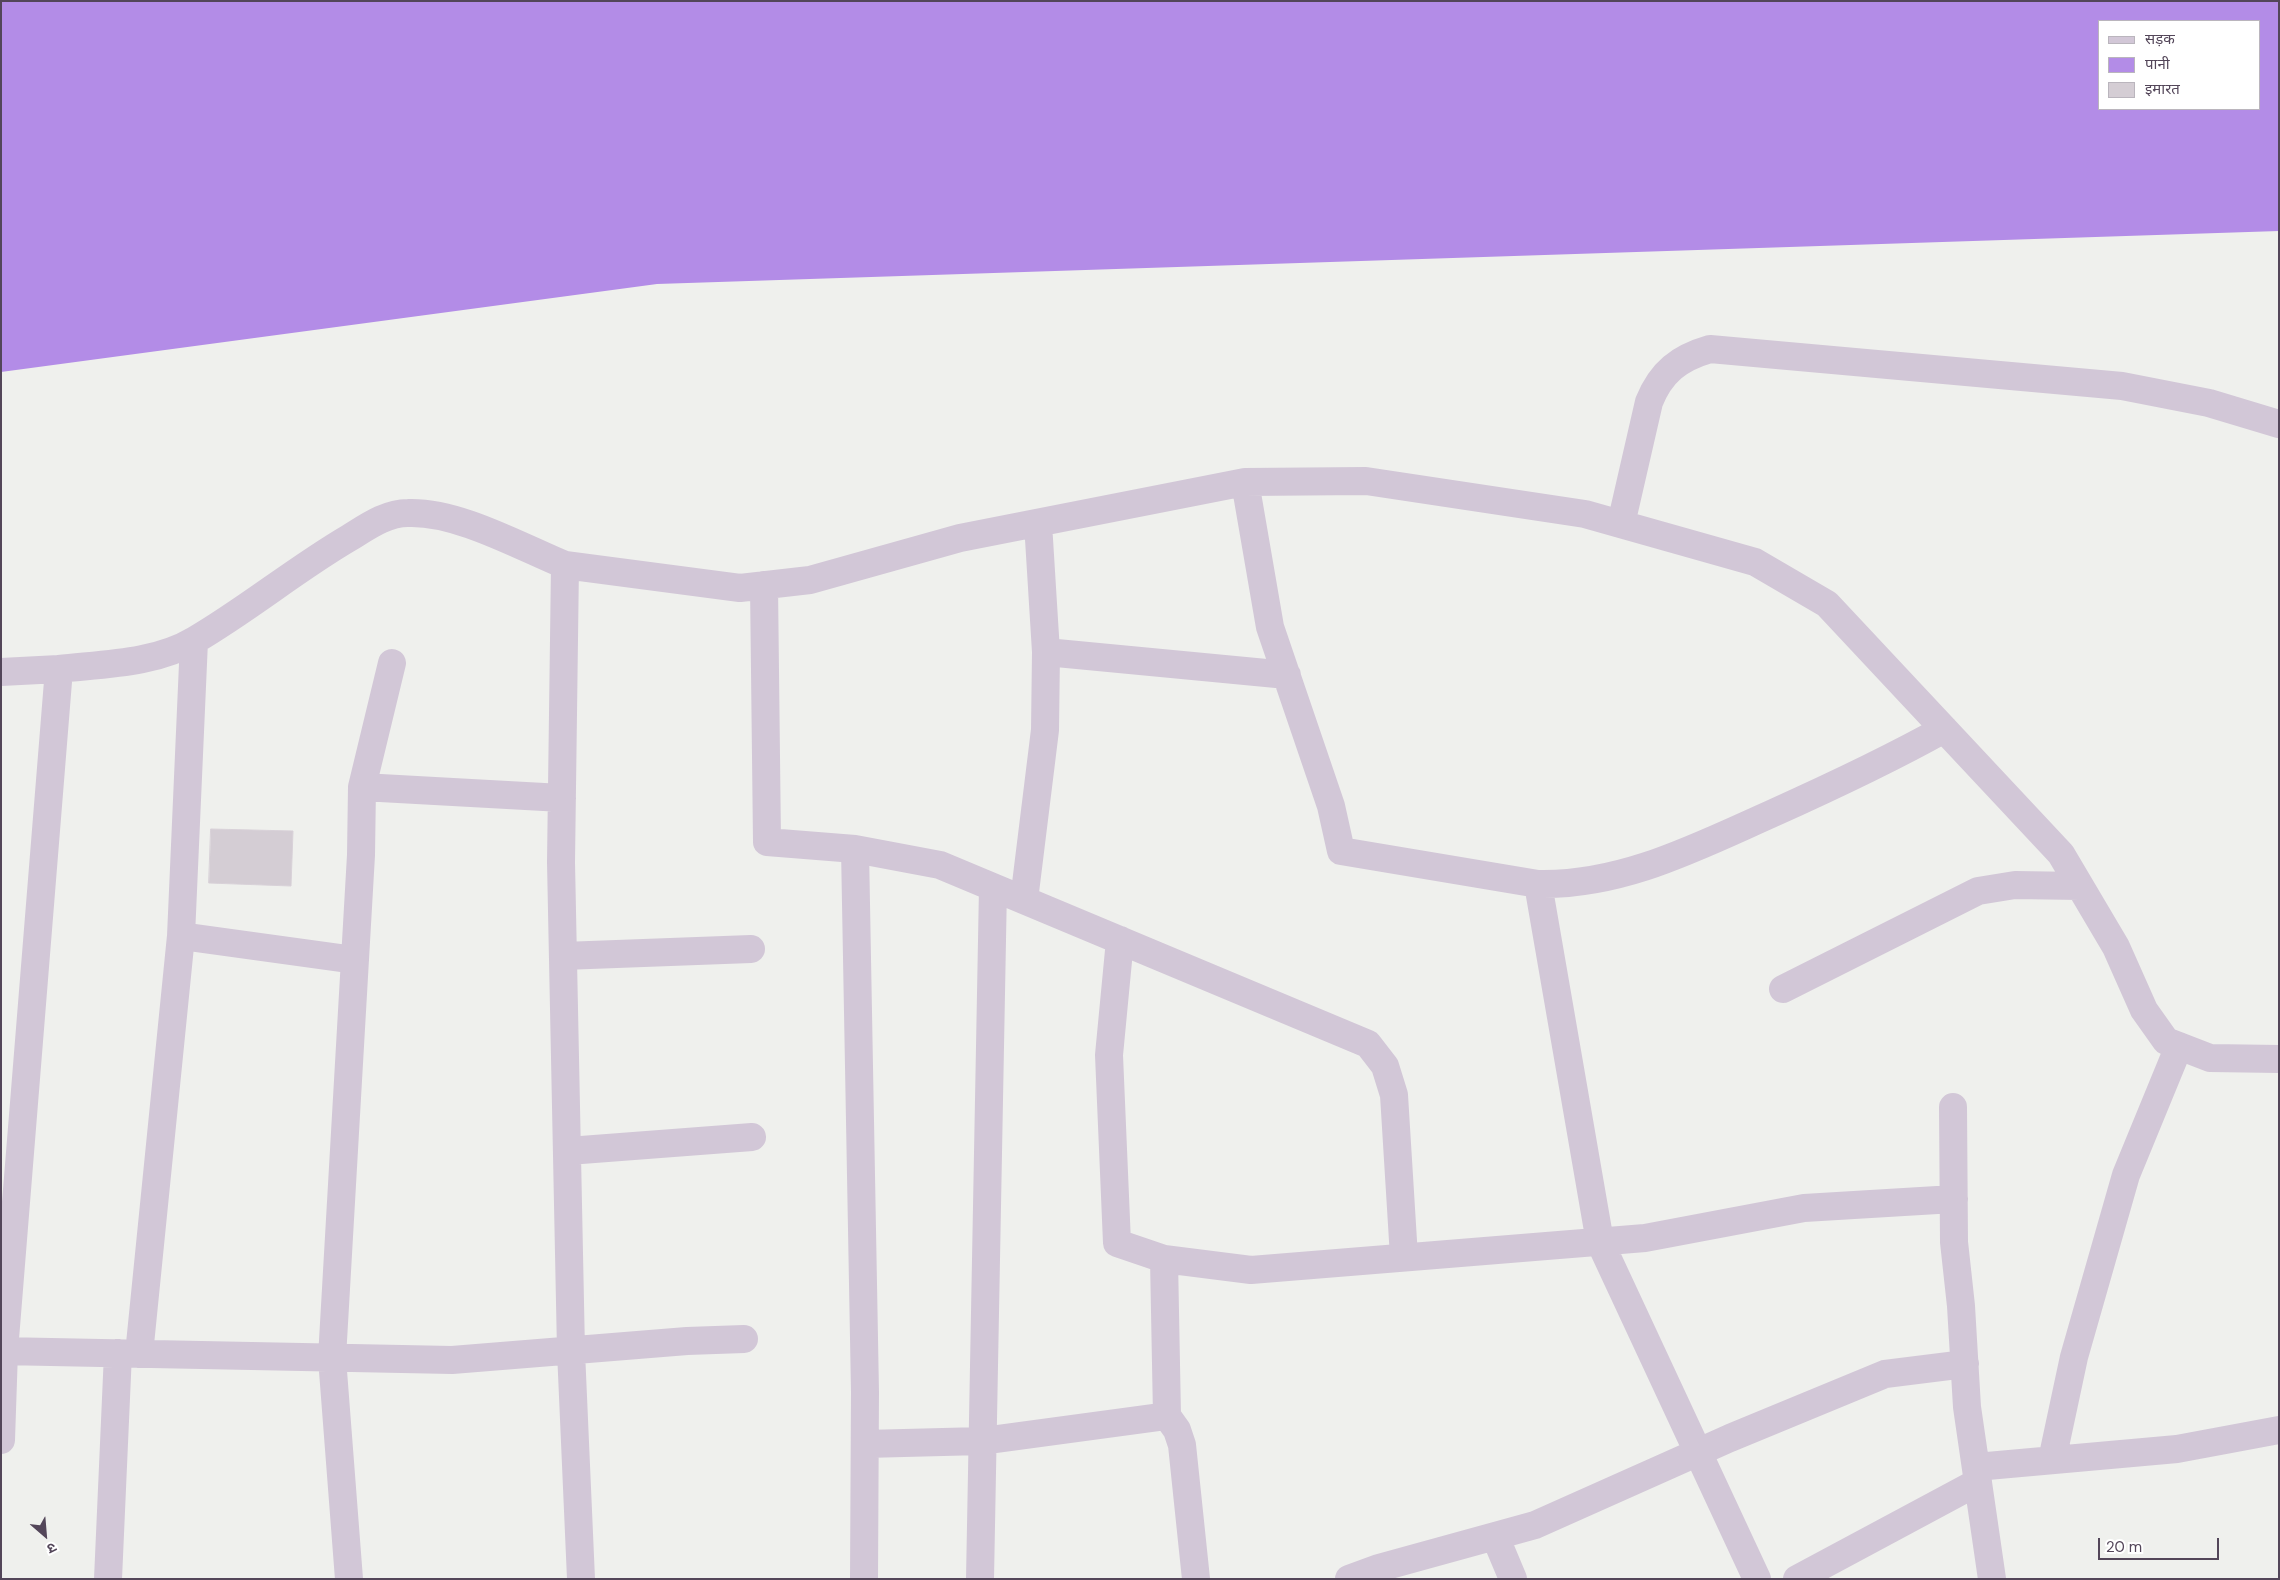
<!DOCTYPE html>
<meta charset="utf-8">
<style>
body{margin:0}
#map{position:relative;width:2280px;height:1580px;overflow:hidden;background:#eff0ed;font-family:"DM Sans","Noto Sans Devanagari",sans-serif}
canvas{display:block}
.frame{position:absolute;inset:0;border:2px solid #534659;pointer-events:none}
.legend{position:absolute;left:2098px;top:20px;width:162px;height:90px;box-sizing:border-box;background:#fff;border:1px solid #bab5bd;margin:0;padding:6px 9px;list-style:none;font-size:15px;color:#534659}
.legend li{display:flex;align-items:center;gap:10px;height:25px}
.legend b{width:25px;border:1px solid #bab5bd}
.north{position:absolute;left:20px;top:1510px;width:50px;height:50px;-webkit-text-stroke:4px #fff;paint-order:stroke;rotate:153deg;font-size:14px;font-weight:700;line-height:20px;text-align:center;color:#534659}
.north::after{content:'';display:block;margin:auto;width:18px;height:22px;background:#534659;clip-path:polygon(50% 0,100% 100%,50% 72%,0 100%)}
.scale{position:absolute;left:2098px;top:1538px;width:121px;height:22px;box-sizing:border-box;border:2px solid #534659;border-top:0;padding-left:6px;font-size:15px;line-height:18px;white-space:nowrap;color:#534659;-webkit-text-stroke:4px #fff;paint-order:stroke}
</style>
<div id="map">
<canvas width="2280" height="1580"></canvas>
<div class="frame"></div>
<ul class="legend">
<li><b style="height:6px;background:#d2c7d7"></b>सड़क</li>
<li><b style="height:14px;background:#b38ce7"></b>पानी</li>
<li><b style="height:14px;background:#d4cdd4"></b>इमारत</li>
</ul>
<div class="north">उ</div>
<div class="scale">20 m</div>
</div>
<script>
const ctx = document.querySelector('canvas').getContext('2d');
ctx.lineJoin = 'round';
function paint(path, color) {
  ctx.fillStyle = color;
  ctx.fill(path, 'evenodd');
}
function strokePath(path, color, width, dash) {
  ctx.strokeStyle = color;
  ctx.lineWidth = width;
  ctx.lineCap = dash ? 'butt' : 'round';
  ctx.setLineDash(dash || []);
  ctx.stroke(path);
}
paint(new Path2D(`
 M1 1H2279V231L657 284 1 372ZM2099 21H2259V109H2099Z`), '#b38ce7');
const building = new Path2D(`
 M211 829 293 831 291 886 209 883Z`);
paint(building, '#d4cdd4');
strokePath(building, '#d8d1d8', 1);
strokePath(new Path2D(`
 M1245 482 1270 627 1331 806 1341 851 1538 884C1622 886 1697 847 1771 814 1831 787 1887 761 1944 729
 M1621 524 1649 402C1661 372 1679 358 1710 349L2122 386 2209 403 2279 424
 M764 585 767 842 855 849 940 865 1368 1044 1385 1066 1394 1095 1404 1257
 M1046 652 1287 675
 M59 669C103 664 155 664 195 640 248 609 296 569 349 538 367 527 386 513 408 513 457 511 519 546 565 565
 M1 672 59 669 4 1351 1 1440
 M362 787 562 798
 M855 849 865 1392 864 1579
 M1538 884 1600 1242 1757 1579
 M1024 900 1045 730 1046 652 1038 523
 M181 936 355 960
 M1120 940 1109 1055 1117 1243 1164 1259 1251 1270 1645 1238 1804 1208 1954 1199
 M563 956 751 949
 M1783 989 1978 891 2015 885 2080 886
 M1953 1107 1954 1242 1961 1306 1967 1407 1992 1579
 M568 1151 752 1137
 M1 1351 452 1360 687 1341 744 1339
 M139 1354 181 936 194 641
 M1167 1416 1177 1430 1182 1445 1196 1579
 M865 1444 982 1441 1167 1416 1164 1259
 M2052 1460 2074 1357 2126 1175 2179 1046
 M1976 1467 2177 1449 2279 1430
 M1495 1536 1513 1579
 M108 1579 118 1353
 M349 1579 332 1358 361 855 362 787 392 663
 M581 1579 571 1351 561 862 565 565 740 588 810 580 960 538 1245 482 1366 481 1585 514 1755 562 1827 604 2061 854 2116 947 2144 1010 2166 1041 2210 1058 2279 1059
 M980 1579 993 887
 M1349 1579 1379 1568 1535 1525 1730 1438 1885 1374 1965 1364
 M1797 1579 1978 1482`), '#d2c7d7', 28);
</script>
